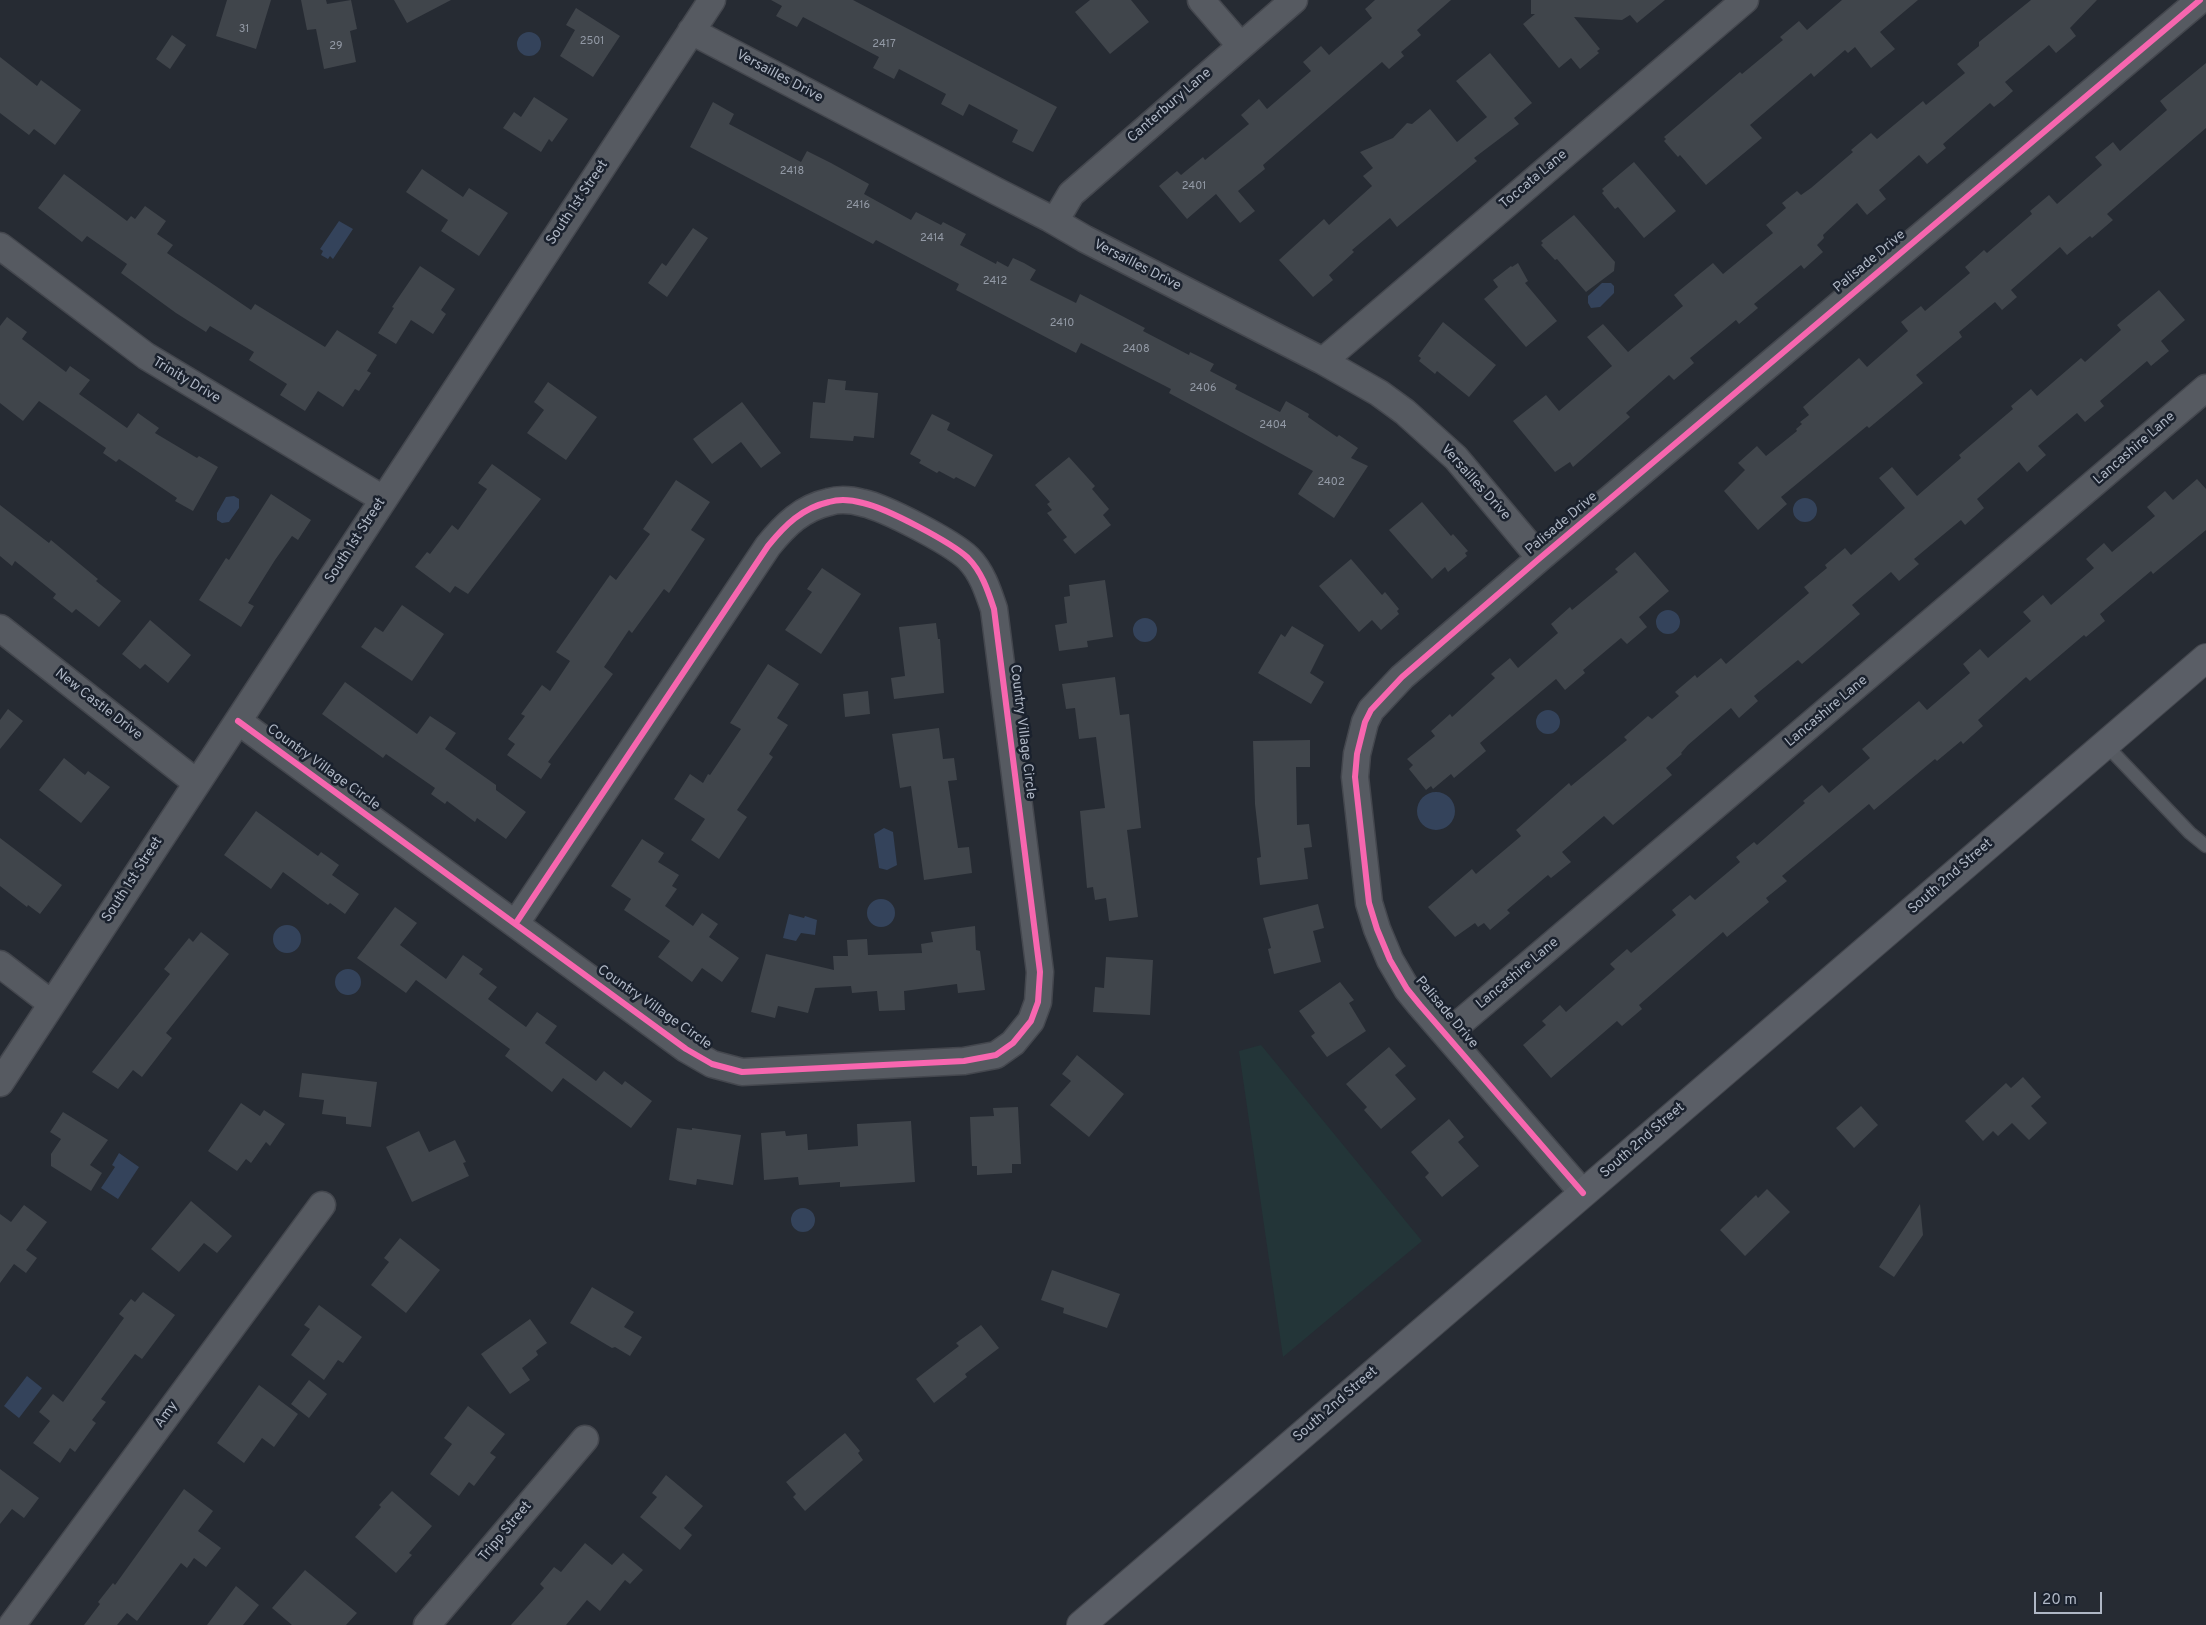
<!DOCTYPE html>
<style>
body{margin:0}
#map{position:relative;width:2206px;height:1625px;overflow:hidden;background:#262b33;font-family:Overpass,sans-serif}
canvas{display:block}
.scale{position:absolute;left:2034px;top:1592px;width:68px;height:22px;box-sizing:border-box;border:2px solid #afb7c5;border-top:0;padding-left:6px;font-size:15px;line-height:18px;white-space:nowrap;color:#afb7c5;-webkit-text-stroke:4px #1a212d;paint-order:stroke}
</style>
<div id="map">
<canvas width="2206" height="1625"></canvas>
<div class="scale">20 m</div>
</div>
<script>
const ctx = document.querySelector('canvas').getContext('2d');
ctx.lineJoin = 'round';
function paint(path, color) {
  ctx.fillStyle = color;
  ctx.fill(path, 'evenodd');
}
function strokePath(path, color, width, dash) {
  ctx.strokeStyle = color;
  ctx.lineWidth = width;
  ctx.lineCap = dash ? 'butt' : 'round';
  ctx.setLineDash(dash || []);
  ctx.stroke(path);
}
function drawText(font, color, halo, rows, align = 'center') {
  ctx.font = font + ' Overpass,sans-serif';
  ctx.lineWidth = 5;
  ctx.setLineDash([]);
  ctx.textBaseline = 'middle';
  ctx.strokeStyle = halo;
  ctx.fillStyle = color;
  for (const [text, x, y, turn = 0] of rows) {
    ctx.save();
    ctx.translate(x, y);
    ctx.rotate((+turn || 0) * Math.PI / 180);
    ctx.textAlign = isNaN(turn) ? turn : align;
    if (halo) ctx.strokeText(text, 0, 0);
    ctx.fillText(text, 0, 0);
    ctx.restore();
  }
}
paint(new Path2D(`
 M1261 1045 1422 1241 1283 1357 1239 1051Z`), '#233538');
paint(new Path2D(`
 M517 44a12 12 0 1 1 24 0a12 12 0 1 1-24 0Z
 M339 221 353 229 333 259 330 256 328 259 321 255 323 251 320 249Z
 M1602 283H1611L1614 286V293L1600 307 1591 308 1588 303V296Z
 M234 496 239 499V508L229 522 222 523 217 520V513L226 497Z
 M1793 510a12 12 0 1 1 24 0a12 12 0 1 1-24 0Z
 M1656 622a12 12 0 1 1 24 0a12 12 0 1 1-24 0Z
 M1133 630a12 12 0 1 1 24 0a12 12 0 1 1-24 0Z
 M1536 722a12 12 0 1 1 24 0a12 12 0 1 1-24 0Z
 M1417 811a19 19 0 1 1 38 0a19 19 0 1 1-38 0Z
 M884 828 893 832 897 865 887 870 879 868 874 834Z
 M867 913a14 14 0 1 1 28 0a14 14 0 1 1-28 0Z
 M789 914 804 918 805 916 817 920 815 935 801 933 796 941 783 938Z
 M273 939a14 14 0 1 1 28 0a14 14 0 1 1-28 0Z
 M335 982a13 13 0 1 1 26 0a13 13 0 1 1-26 0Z
 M119 1153 139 1167 118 1199 101 1188 115 1167 112 1165Z
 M791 1220a12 12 0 1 1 24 0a12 12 0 1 1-24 0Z
 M27 1376 42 1388 19 1418 4 1406Z`), '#34435b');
paint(new Path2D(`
 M227 0H271L256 49 216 36Z
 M301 0H326L327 4 351 0 357 29 350 31 356 62 324 69 316 29 307 30Z
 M394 0H451L407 23Z
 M771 0H853L1057 107 1033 152 1012 142 1018 130 969 104 963 116 941 104 946 94 899 69 894 79 873 68 879 57 803 17 797 27 776 16 782 6Z
 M1090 0H1131L1149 22 1110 54 1075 12Z
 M1375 0H1451L1417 30 1421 35 1401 52 1404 56 1389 69 1382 62 1263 165 1265 169 1238 191 1255 211 1240 223 1216 194 1187 219 1159 186 1177 171 1181 175 1203 157 1205 160 1249 124 1241 115 1259 99 1267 109 1311 71 1303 62 1321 46 1329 55 1372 18 1365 9Z
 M1531 0H1665L1637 23 1630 15 1622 20 1574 17 1600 49 1597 51 1599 53 1580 69 1571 58 1559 68 1523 24 1535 14H1531Z
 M1842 0H1918L1880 32 1895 49 1871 68 1855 47 1848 53 1845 50 1814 77 1811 73 1750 125 1762 138 1706 185 1680 155 1678 157 1664 141 1666 139 1664 137 1740 72 1742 74 1783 40 1780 37 1799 21 1807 30Z
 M2031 0H2097L2070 28 2076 36 2056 53 2049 45 2005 82 2013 91 2003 100 1994 107 1990 103 1943 144 1946 148 1927 164 1919 155 1879 190 1886 199 1867 215 1857 203 1823 235 1824 238 1817 245 1823 252 1804 269 1801 265 1754 304 1758 308 1739 324 1736 320 1690 358 1694 363 1674 380 1669 375 1626 413 1630 417 1573 467 1570 462 1555 472 1513 421 1546 395 1559 411 1612 366 1587 337 1603 324 1628 352 1683 306 1674 295 1713 263 1723 274 1773 233 1766 225 1786 208 1782 203 1797 191 1801 195 1811 188 1853 152 1851 150 1871 133 1877 139 1923 101 1926 105 1965 73 1957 64 1979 46V42Z
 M576 8 620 36 593 77 560 56 575 30 566 25Z
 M172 35 186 45 170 69 156 59Z
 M1490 53 1532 103 1514 118 1519 124 1474 158 1477 161 1397 227 1390 218 1352 250 1354 252 1329 275 1333 280 1313 297 1279 260 1324 219 1329 225 1372 186 1363 176 1373 168 1360 152 1393 138 1407 123 1412 124 1430 109 1457 142 1487 117 1456 81Z
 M0 57 37 86 41 80 81 110 55 145 34 129 29 135 0 113Z
 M2206 63V128L2107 214 2113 220 2092 238 2090 236 2067 255 2060 247 2011 290 2017 297 2002 310 1995 302 1959 332 1962 337 1916 375 1923 383 1869 428 1867 426 1781 497 1787 504 1758 530 1724 491 1745 470 1738 463 1757 446 1766 456 1797 431 1796 429 1802 424 1800 422 1809 415 1803 407 1859 358 1867 367 1908 331 1901 322 1921 306 1925 311 1970 273 1965 267 1984 250 1987 253 2032 214 2030 211 2049 195 2057 204 2102 165 2095 157 2113 142 2120 151 2167 110 2160 101Z
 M534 97 568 119 552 142 549 139 541 152 503 128 514 112 521 117Z
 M713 102 734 114 729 124 801 162 807 151 831 163 869 184 864 194 911 220 916 212 941 225 943 222 966 234 960 245 996 264 997 261 1008 267 1013 258 1024 263 1036 270 1030 280 1076 303 1080 294 1145 328 1143 331 1189 355 1190 352 1214 364 1210 371 1237 385 1235 389 1280 412 1286 401 1309 414 1308 417 1337 437 1339 435 1358 448 1351 458 1368 466 1334 518 1298 494 1313 471 1169 393 1171 389 1081 343 1076 353 956 290 959 284 876 240 873 244 690 147Z
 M1634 162 1676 211 1644 238 1618 207 1615 209 1602 193 1604 191 1602 189Z
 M422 169 463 197 469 188 508 213 479 256 441 231 448 220 406 192Z
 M64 174 127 221 131 216 135 219 145 206 166 221 157 234 173 245 167 253 251 310 255 304 325 347 337 330 377 355 367 371 371 373 359 391 355 389 343 407 318 391 305 411 280 395 287 384 249 360 254 352 210 326 206 332 176 313 121 273 127 264 87 236 82 242 38 208Z
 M1574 215 1615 262 1614 271 1586 292 1557 259 1555 260 1541 245 1543 243 1541 241Z
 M693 228 708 238 667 297 648 283 662 263 666 266Z
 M1518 263 1528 281 1525 283 1557 321 1526 347 1484 299 1498 287 1493 280 1511 266 1512 267Z
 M420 266 455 289 441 310 446 314 433 334 411 320 396 344 378 333 394 308 392 307Z
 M2159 290 2185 320 2161 341 2169 351 2151 366 2147 361 2100 401 2104 406 2085 422 2077 413 2038 446 2046 455 2037 463 2027 472 2019 462 1977 499 1984 508 1965 525 1961 520 1914 559 1919 564 1899 581 1891 572 1852 605 1860 614 1822 647 1802 664 1798 660 1754 696 1758 701 1739 718 1731 708 1688 745 1681 753 1682 754 1666 768 1672 775 1613 825 1604 816 1562 852 1571 862 1551 878 1548 875 1507 910 1510 913 1490 930 1484 923 1478 927 1475 923 1455 937 1428 907 1472 869 1476 874 1521 836 1516 830 1569 783 1571 786 1627 740 1624 737 1648 716 1652 719 1679 696 1675 692 1695 675 1697 678 1721 658 1726 664 1809 593 1804 587 1827 568 1825 565 1845 548 1851 555 1905 508 1879 478 1892 467 1917 496 1961 458 1959 455 2013 409 2011 406 2031 389 2037 396 2081 358 2085 362 2121 330 2117 325Z
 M7 317 27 332 22 339 66 372 70 366 90 380 79 394 127 428 138 413 159 428 155 433 197 458 199 456 218 467 193 511 175 501 177 498 119 459 116 462 103 453 106 448 39 401 23 421 0 403V326Z
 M1443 322 1496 365 1469 397 1437 371 1435 374 1419 361 1421 358 1418 356Z
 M828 379 846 381 845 390 878 393 874 438 854 436 853 441 810 438 813 402 825 403Z
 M548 382 597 417 566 460 527 433 544 410 534 402Z
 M742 402 781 453 761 468 741 442 712 464 693 439Z
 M932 414 950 423 947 430 993 455 975 487 956 477 954 479 939 471 937 473 919 463 921 460 910 454Z
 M1069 457 1095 486 1092 489 1109 509 1103 515 1111 525 1075 554 1063 540 1067 537 1047 513 1052 510 1047 504 1050 502 1035 485Z
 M492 464 541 499 468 594 455 586 450 593 415 567 427 552 430 554 452 525 458 530 487 489 478 483Z
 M2197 479 2206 489V530L2153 574 2151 571 2100 614 2105 621 2086 637 2084 635 2030 681 2026 677 1978 720 1983 726 1963 744 1961 741 1937 761 1935 759 1874 810 1869 804 1782 876 1787 881 1766 898 1769 902 1727 937 1723 932 1639 1005 1642 1009 1622 1026 1617 1021 1551 1078 1523 1045 1546 1025 1542 1021 1560 1005 1566 1012 1615 969 1610 964 1627 949 1631 953 1676 915 1672 910 1690 895 1695 900 1740 862 1736 857 1754 842 1757 845 1805 803 1803 801 1822 785 1829 793 1870 758 1862 749 1919 701 1927 710 1970 673 1963 664 1980 649 1988 658 2031 621 2023 612 2043 595 2051 605 2094 568 2086 559 2104 543 2112 552 2155 516 2147 507 2165 491 2173 500Z
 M676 480 710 502 691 530 705 539 669 593 664 589 632 633 629 630 604 667 613 674 548 762 551 764 541 779 507 755 515 744 508 739 525 716 521 714 542 685 550 691 570 661 556 652 610 575 616 580 650 534 643 529Z
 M271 494 311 520 298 540 292 536 275 560 248 603 254 606 241 627 199 600 226 558 229 560Z
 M1422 502 1451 536 1453 534 1468 551 1465 553 1467 556 1448 572 1445 567 1432 579 1389 530Z
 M0 505 49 543 51 540 98 579 96 581 121 601 99 627 76 609 72 613 53 598 56 594 15 561 12 566 0 556Z
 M1635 552 1669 591 1639 617 1647 627 1627 644 1621 638 1583 670 1585 673 1565 690 1556 679 1480 743 1486 751 1454 778 1451 774 1433 789 1431 786 1426 790 1409 769 1413 765 1407 759 1435 736 1431 731 1450 714 1452 717 1495 678 1491 674 1510 658 1518 668 1558 633 1551 624 1570 607 1572 610 1618 572 1615 569Z
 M1351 559 1382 595 1385 592 1399 609 1397 611 1399 614 1381 630 1372 620 1359 632 1319 586Z
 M822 568 861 594 821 654 785 630 812 592 807 589Z
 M1105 580 1113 637 1087 641 1088 647 1059 651 1055 625 1067 623 1064 597 1070 596 1069 585Z
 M402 605 444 634 412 681 361 647 375 627 383 632Z
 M150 620 191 655 168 683 145 664 140 669 122 654Z
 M936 623 938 639H940L944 693 894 699 891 678 905 676 899 627Z
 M1292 626 1324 645 1310 673 1324 682 1311 704 1258 673 1281 634 1285 637Z
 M768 664 799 684 777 718 788 725 769 754 773 757 737 810 747 817 719 859 691 840 705 819 674 799 690 774 703 783 708 774 710 775 741 729 730 723Z
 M1115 677 1120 715 1129 714 1141 828 1127 830 1138 917 1109 921 1106 898 1095 900 1093 887 1087 888 1080 811 1105 808 1096 737 1079 739 1075 708 1066 709 1062 684Z
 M345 682 417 734 430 716 456 733 445 749 496 785V790L526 812 506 839 477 818 475 822 447 801 445 804 431 794 435 788 386 754 383 758 322 714Z
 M868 691 870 714 845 717 843 694Z
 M8 709 23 721 0 749V720Z
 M939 728 943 759 954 758 957 780 948 781 958 848 969 847 972 873 924 880 911 786 900 788 892 734Z
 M1310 740V767H1296L1297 825 1309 824 1312 847 1304 848 1308 879 1260 885 1257 858 1261 857 1255 804 1253 741Z
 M64 758 85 775 88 771 110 787 81 823 39 790Z
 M256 811 318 856 321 852 339 865 332 875 359 894 345 914 330 903 328 905 283 872 271 889 224 855Z
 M0 838 62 885 40 914 28 905 27 907 0 886Z
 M642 839 664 853 658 862 679 875 672 886 677 889 665 906 693 926 702 913 718 924 709 937 739 958 722 982 702 968 692 982 658 957 670 941 624 910 631 899 611 886Z
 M1318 904 1324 928 1313 931 1321 962 1274 974 1268 949 1271 948 1263 918Z
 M395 907 417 923 400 945 446 979 463 955 483 969 479 974 497 987 488 999 526 1027 537 1012 557 1026 545 1043 596 1081 604 1071 622 1085 625 1081 652 1101 631 1128 563 1078 552 1092 505 1056 510 1049 416 980 406 993 357 958Z
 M975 926 976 950 980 951 985 990 958 993 957 984 904 991 905 1010 879 1011 877 991 852 993 851 986 815 988 808 1013 778 1006 775 1018 751 1012 766 954 834 970 833 956H848L847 940 867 939 868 955 922 953 921 944 933 942 931 932Z
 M201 932 229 954 166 1033 172 1038 142 1077 133 1070 118 1089 92 1072 170 974 164 969 189 938 193 942Z
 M1106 957 1153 960 1150 1015 1093 1012 1095 987 1104 988Z
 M1340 982 1354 1000 1349 1003 1366 1031 1327 1057 1311 1036 1315 1033 1299 1011Z
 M1389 1047 1406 1066 1395 1075 1416 1099 1381 1129 1364 1110 1367 1107 1346 1084Z
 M1077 1055 1124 1094 1089 1137 1050 1105 1071 1081 1062 1074Z
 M302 1073 377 1082 371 1127 346 1124V1117L322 1114 324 1100 299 1097Z
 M2023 1077 2041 1097 2031 1106 2047 1123 2029 1140 2012 1123 1998 1136 1993 1131 1983 1141 1965 1121 2006 1083 2011 1088Z
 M241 1103 260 1116 264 1110 285 1124 270 1146 266 1142 251 1163 246 1159 237 1171 208 1151Z
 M1861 1106 1878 1125 1854 1148 1836 1128Z
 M1018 1107 1021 1164H1012V1173L977 1175V1166H972L970 1117 994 1116 993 1108Z
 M63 1112 108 1140 90 1165 102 1173 91 1191 51 1166V1154L61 1139 50 1132Z
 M1449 1119 1464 1137 1458 1142 1479 1166 1442 1197 1425 1177 1429 1173 1411 1152Z
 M911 1121 915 1182 840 1187V1182L799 1185 798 1177 764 1180 761 1133 785 1131 786 1136 807 1134 808 1150 858 1146 857 1124Z
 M677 1128 692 1130V1128L741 1135 733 1185 697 1179 696 1185 669 1180Z
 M419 1131 429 1152 455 1140 466 1162 463 1163 469 1176 412 1202 386 1147Z
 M1767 1189 1790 1212 1745 1256 1720 1230 1756 1195 1758 1198Z
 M191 1201 232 1236 217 1253 204 1243 179 1272 151 1249Z
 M1920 1204 1923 1235 1894 1277 1879 1267Z
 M24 1205 47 1222 26 1250 37 1258 26 1273 14 1264 0 1283V1214L11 1222Z
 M400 1238 440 1270 406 1313 371 1285 389 1262 384 1258Z
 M1052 1270 1120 1294 1107 1328 1063 1313 1064 1308 1041 1300Z
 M592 1287 634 1312 624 1327 642 1337 630 1356 615 1347 612 1348 570 1323Z
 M143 1292 175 1315 142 1359 135 1354 101 1399 106 1402 92 1420 96 1423 75 1452 70 1448 60 1463 33 1443 50 1421 39 1412 53 1394 63 1402 124 1318 119 1314 131 1299 135 1302Z
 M319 1305 362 1337 343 1363 338 1360 324 1380 291 1355 310 1329 304 1325Z
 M530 1319 547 1343 536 1351 538 1355 522 1368 530 1380 510 1394 481 1354Z
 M981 1325 999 1348 965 1374 967 1377 934 1403 916 1379 959 1346 956 1343Z
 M309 1380 327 1394 309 1418 291 1404Z
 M259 1385 298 1414 274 1447 262 1438 244 1463 217 1443Z
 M468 1406 505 1434 490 1453 496 1457 474 1486 469 1482 459 1496 430 1474 452 1444 444 1438Z
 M845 1433 860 1451 858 1453 863 1460 805 1511 793 1497 796 1494 786 1482Z
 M0 1469 39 1498 24 1518 12 1509 0 1524Z
 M666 1475 703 1506 684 1528 692 1535 680 1550 640 1517 657 1497 652 1493Z
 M184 1489 213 1511 198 1531 221 1548 206 1567 194 1558 187 1568 181 1563 137 1621 127 1613 117 1625H84L100 1604 98 1602 113 1583 115 1585Z
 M392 1491 432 1526 409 1553 412 1555 396 1573 355 1537 381 1507 379 1505Z
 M585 1543 612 1565 623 1553 643 1570 630 1584 625 1580 600 1611 587 1600 566 1625H511L544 1588 540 1584 554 1567 561 1572Z
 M305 1570 357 1613 346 1625H292L272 1608Z
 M236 1586 259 1605 243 1625H207Z`), '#40454b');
const service = new Path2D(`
 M2105 744 2190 833 2206 846`);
const minor = new Path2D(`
 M1201 0 1240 45
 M691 31 998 192 1049 218 1085 239 1321 360 1379 393 1405 412 1456 458 1540 558
 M1055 221 1071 194 1294 0
 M0 246 146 356 383 499
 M1323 361 1745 0
 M0 628 197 783
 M238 721 686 1049 712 1064 742 1072 964 1061 996 1055 1013 1043 1031 1021 1038 1002 1040 972 994 609C988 591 982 572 968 558 951 542 886 508 863 503 852 500 839 499 829 502 802 508 785 525 768 546L516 923
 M0 964 52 1004
 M1447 1034 2206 388
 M0 1083 712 0
 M1583 1193 1420 1005 1407 989 1390 960 1377 929 1369 903 1355 777 1357 754 1365 722 1371 710 1402 677 1540 558 2200 0
 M12 1625 322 1205
 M427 1625 585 1439`);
const secondary = new Path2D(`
 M1081 1625 2206 658`);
strokePath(service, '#44474e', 15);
strokePath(minor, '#44474e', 29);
strokePath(secondary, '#44474e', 30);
strokePath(service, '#565a61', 12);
strokePath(minor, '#565a61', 26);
strokePath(secondary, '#5a5e66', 28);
strokePath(new Path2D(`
 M238 721 686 1049 712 1064 742 1072 964 1061 996 1055 1013 1043 1031 1021 1038 1002 1040 972 994 609C988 591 982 572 968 558 951 542 886 508 863 503 852 500 839 499 829 502 802 508 785 525 768 546L516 923
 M1583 1193 1420 1005 1407 989 1390 960 1377 929 1369 903 1355 777 1357 754 1365 722 1371 710 1402 677 1540 558 2200 0`), '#f766af', 6);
drawText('11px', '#939aa6', null, [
 ["31",244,30],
 ["2501",592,42],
 ["2417",884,45],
 ["29",336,47],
 ["2418",792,172],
 ["2401",1194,187],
 ["2416",858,206],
 ["2414",932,239],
 ["2412",995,282],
 ["2410",1062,324],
 ["2408",1136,350],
 ["2406",1203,389],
 ["2404",1273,426],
 ["2402",1331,483]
]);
drawText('14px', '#afb7c5', '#1a212d', [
 ["Versailles Drive",779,77,28],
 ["Canterbury Lane",1170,106,-41],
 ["Toccata Lane",1534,180,-40],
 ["South 1st Street",578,203,-56],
 ["Palisade Drive",1870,262,-40],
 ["Versailles Drive",1137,266,27],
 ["Trinity Drive",186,381,31],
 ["Lancashire Lane",2135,449,-41],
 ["Versailles Drive",1475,483,48],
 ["Palisade Drive",1562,524,-40],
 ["South 1st Street",356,541,-57],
 ["New Castle Drive",98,705,38],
 ["Lancashire Lane",1827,712,-40],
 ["Country Village Circle",1022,732,83],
 ["Country Village Circle",323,768,36],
 ["South 2nd Street",1951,877,-41],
 ["South 1st Street",133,880,-57],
 ["Lancashire Lane",1518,974,-40],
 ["Country Village Circle",654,1008,35],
 ["Palisade Drive",1446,1013,50],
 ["South 2nd Street",1643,1141,-41],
 ["South 2nd Street",1336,1405,-41],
 ["Amy",167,1415,-54],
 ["Tripp Street",506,1532,-50]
]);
</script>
